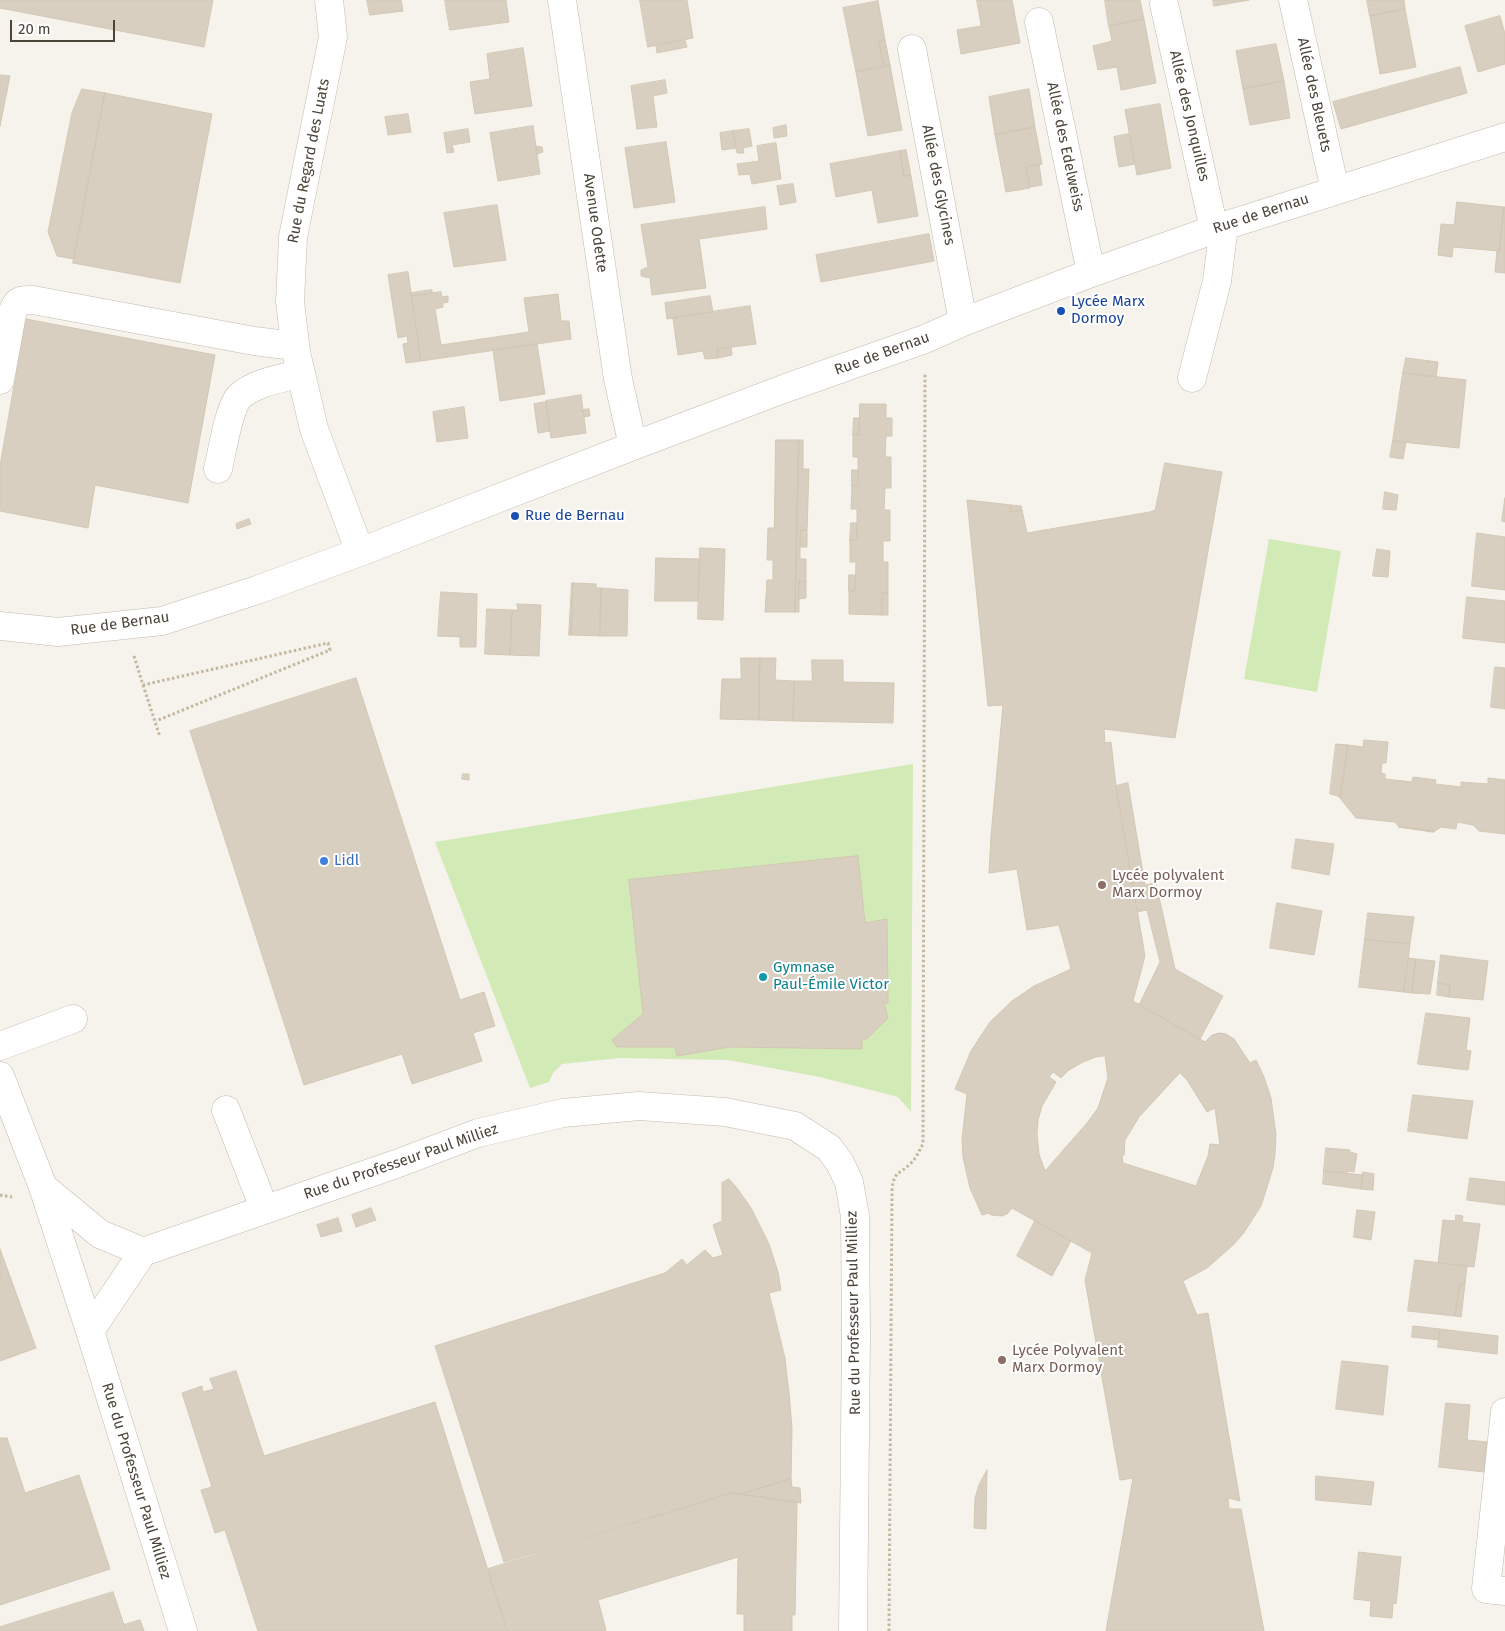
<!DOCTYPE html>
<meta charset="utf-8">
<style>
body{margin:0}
#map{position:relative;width:1505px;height:1631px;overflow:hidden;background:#f6f3ec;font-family:"Fira Sans",sans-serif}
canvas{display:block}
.scale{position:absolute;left:10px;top:20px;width:105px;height:22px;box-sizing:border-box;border:2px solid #4b4439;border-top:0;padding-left:6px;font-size:15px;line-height:18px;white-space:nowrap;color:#4b4439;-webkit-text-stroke:4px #fff;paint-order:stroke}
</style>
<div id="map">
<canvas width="1505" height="1631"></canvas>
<div class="scale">20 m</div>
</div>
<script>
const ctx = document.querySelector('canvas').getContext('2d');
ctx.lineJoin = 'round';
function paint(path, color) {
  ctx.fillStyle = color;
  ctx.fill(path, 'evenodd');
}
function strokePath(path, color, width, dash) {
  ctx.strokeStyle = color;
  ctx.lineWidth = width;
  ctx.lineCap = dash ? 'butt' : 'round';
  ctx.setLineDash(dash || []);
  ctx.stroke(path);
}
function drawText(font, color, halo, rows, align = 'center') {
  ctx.font = font + ' "Fira Sans",sans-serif';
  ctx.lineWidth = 4;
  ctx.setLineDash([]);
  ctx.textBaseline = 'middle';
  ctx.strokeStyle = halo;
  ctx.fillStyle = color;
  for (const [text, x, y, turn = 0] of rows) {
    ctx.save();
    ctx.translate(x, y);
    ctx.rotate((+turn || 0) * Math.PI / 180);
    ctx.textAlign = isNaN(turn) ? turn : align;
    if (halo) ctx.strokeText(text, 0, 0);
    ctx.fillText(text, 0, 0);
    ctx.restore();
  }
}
paint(new Path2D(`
 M1269 539 1341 551 1317 692 1244 679Z
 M913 764 911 1112 898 1097 820 1077 728 1060 620 1058 562 1064 553 1073 549 1082 530 1088 435 842Z`), '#d2eab5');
const building = new Path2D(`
 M0 0H213L204 47 0 8Z
 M367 0H401L403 11 370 15Z
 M445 0H506L509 22 450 30Z
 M640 0H687L693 38 648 47Z
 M977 0H1012L1020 43 961 54 957 30 981 26Z
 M1105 0H1140L1144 19 1109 26Z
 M1213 0H1249L1214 6Z
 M1367 0H1404L1405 9 1370 16Z
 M878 1 885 40 879 41 884 67 856 72 843 8Z
 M1405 9 1416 67 1380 74 1370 16Z
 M1500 16 1505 34V64L1478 72 1465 26Z
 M1144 19 1156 83 1121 90 1117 67 1098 70 1093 46 1112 41 1109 26Z
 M685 40 687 47 657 53 656 46Z
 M885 40 890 65 884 67 879 41Z
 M1276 44 1284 81 1243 89 1236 51Z
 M523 48 532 106 475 114 470 82 490 79 487 54Z
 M890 65 902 130 868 136 856 72Z
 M1460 67 1467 93 1341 129 1333 102Z
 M0 75 10 76 0 126Z
 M665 80 667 93 653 96 657 127 637 129 631 86Z
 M1284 81 1290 118 1250 125 1243 89Z
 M82 89 105 93 74 259 57 256 48 232 72 113Z
 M1029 89 1035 127 995 135 989 97Z
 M105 93 212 114 180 283 73 263Z
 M1160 104 1171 168 1137 175 1125 110Z
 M408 114 411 132 388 135 385 117Z
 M786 125 787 136 774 138 773 128Z
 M533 126 540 174 498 181 490 133Z
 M1035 127 1042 164 1026 167 1030 188 1006 192 995 135Z
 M468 129 470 142 452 145 454 152 447 153 444 133Z
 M749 129 752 146 743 148 744 153H737L733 131Z
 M733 131 736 148 722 150 720 133Z
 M1129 134 1135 164 1119 167 1114 137Z
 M666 142 675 202 634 208 625 148Z
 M776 143 781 179 752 184 750 174 739 175 737 164 759 161 757 146Z
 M536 146 542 147 543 152 537 154Z
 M906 150 911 176H904L900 151Z
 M900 151 904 176H911L918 216 878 223 872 190 836 197 830 164Z
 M1039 164 1042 185 1030 187 1026 167Z
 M793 184 796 202 780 205 777 186Z
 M1457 202 1504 207 1499 251 1453 247 1452 257 1438 255 1441 224 1454 225Z
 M497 205 506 260 454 267 444 213Z
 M765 207 767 229 699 239 706 288 652 295 650 278 641 276V270L648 267 641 225Z
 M1504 207H1505V273L1495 272 1497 251H1499Z
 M929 234 934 261 821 282 816 255Z
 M408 272 421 361 406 363 403 344 408 343 407 336 398 338 388 275Z
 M432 290V293L411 296V293Z
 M441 292 442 297 448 296V302L443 303V307L435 309 441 345 529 332 524 298 558 294 561 321H569L571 339 421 361 411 296Z
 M710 296 713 312 667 319 665 303Z
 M750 306 756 344 717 349 718 358 705 359 703 351 678 355 673 318Z
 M26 319 215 355 188 503 95 485 88 528 0 511V466Z
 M537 344 545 394 500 401 493 350Z
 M731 347 732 355 718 358 717 349Z
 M1406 358 1438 362 1436 377 1403 373Z
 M1403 373 1466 380 1459 448 1393 441Z
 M581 395 586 433 551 438 546 401Z
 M546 402 550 431 538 433 534 404Z
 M860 404H886V418H892V436H886L885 457H891V488H885L884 510H890V541H883V562H888V593H882V615L849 614V591H855L856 562H850V540H857V509H851L852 486H858V457H853V435H859Z
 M464 407 468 438 437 442 433 412Z
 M589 409 590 416 584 417 583 410Z
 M854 418H859V435H853Z
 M776 440H799L795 612H765L767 580H773V560H767L768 528H774Z
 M799 440H803V469H809L807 530H801L800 547V559H806V582L799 581V612H795Z
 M1393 441 1406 442 1403 459 1390 457Z
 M1165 463 1222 472 1175 738 1104 729 1105 743 1111 742 1116 786 1145 956 1133 1001 1205 1042 1212 1035 1219 1033 1226 1034 1234 1039 1250 1063 1256 1060 1264 1077 1271 1098 1276 1134 1275 1154 1273 1168 1261 1206 1243 1234 1232 1246 1207 1268 1183 1281 1197 1315 1208 1313 1240 1501 1228 1498 1229 1509H1241L1264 1631H1106L1133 1478 1120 1480 1085 1280 1092 1253 1012 1208 1007 1214 1002 1216 991 1215 989 1213 982 1215 970 1188 963 1157 962 1139 967 1094 955 1089 971 1051 990 1022 1012 1001 1034 986 1071 969 1059 925 1027 930 1017 869 989 873 991 836 1003 705 988 706 967 500 1011 505V512L1022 510 1027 533 1150 512 1155 510ZM1105 1056 1108 1078 1098 1108 1087 1123 1045 1171 1039 1154 1037 1134 1038 1120 1042 1106 1056 1082 1049 1077 1053 1072 1061 1078 1069 1070 1083 1062 1096 1057ZM1180 1073 1187 1080 1207 1112 1215 1108 1220 1145 1210 1144 1208 1156 1196 1186 1123 1163 1122 1155H1124L1125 1140 1139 1117Z
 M852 470H858V486H852Z
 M1385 492 1398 495 1396 510 1383 509Z
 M1505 498V522L1502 521Z
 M1011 505 1021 506 1022 510 1011 512Z
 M249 519 251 524 237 529 236 524Z
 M851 523H857V540H850Z
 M801 530H807V547H800Z
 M1477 533 1505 537V590L1472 586Z
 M700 548 725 549 723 620 698 619Z
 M1377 549 1390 551 1388 577 1373 576Z
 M656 558 700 559 698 601H655Z
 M849 575H856L855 591H849Z
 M799 581 806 582V598L799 599Z
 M572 583H573L571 635H569Z
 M573 583 596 584V588H601L600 636 571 635Z
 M601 588 628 590 627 636H600Z
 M441 592 477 594 476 647H460V637L438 636Z
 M882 593H888V615H882Z
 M1467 597 1505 601V643L1463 638Z
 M517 604 541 605 539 656 510 655 512 610H518Z
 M487 609 512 610 510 655 485 654Z
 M741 658H760L759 720 720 719 722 679H741Z
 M760 658H776L775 680 794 681 793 721 759 720Z
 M812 660H843V682L894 683 893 723 793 721 794 681H812Z
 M1495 667 1505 668V709L1491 707Z
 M356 678 460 1000 484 992 495 1026 473 1033 482 1061 412 1084 402 1054 304 1085 190 731Z
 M1364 740 1388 742 1386 763H1382L1381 773 1385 774V779L1412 782 1413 777 1436 780 1435 784 1461 787V782L1488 784V778L1505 780V834L1479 831 1473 825 1457 822 1456 829 1441 827 1435 831 1399 827 1395 822 1356 818 1340 798 1348 745 1363 747Z
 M1336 744 1348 745 1340 798 1338 796 1330 794Z
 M463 774H469V780L462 779Z
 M1128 783 1145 885 1156 883 1175 969 1223 996 1200 1039 1139 1005 1160 962 1147 910 1137 912 1116 786Z
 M1399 827 1435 831 1434 832Z
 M1296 839 1334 844 1329 875 1292 868Z
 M858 856 865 923 887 919 888 1003H884L888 1018 867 1039H862V1049L730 1047 677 1056 675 1047H617L612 1040 643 1014 629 880Z
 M1277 903 1322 911 1314 955 1270 948Z
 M1368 913 1414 917 1410 944 1365 939Z
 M1365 939 1410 944 1404 992 1359 987Z
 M1441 955 1488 961 1483 1000 1449 997 1450 985 1438 983Z
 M1409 958 1416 959 1412 993 1404 992Z
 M1416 959 1435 961 1430 994 1412 993Z
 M1438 983 1450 985 1449 997 1437 995Z
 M1426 1013 1470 1018 1466 1050 1471 1051 1468 1070 1418 1064Z
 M1413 1095 1473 1101 1467 1139 1408 1131Z
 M1326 1148 1350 1150V1152L1357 1154 1354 1172 1347 1171V1173L1324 1171Z
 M1324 1171 1363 1175 1361 1189 1323 1184Z
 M1363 1172 1374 1174 1373 1190 1361 1189Z
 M1470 1178 1505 1182V1205L1467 1200Z
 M729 1179 737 1188 751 1208 769 1244 778 1272 781 1290 769 1293 785 1358 789 1393 792 1428 791 1479 741 1494 732 1493 504 1562 435 1346 665 1273 682 1259 687 1265 705 1250 713 1258 723 1255 713 1225 722 1221V1183Z
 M371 1208 376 1220 356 1227 352 1215Z
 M1357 1210 1375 1212 1371 1240 1354 1237Z
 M1456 1215 1463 1216 1462 1222 1480 1224 1474 1267 1438 1263 1443 1220 1455 1221Z
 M338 1218 342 1231 321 1237 317 1225Z
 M1035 1221 1071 1241 1052 1276 1017 1256Z
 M0 1249 36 1348 0 1361Z
 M1415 1260 1467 1266 1465 1284H1460L1455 1316 1408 1311Z
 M1460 1284H1465L1461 1317 1455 1316Z
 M1413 1326 1440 1329 1439 1340 1412 1337Z
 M1440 1329 1498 1336 1497 1354 1438 1347Z
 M1342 1361 1388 1366 1383 1415 1336 1409Z
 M236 1371 264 1456 435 1402 507 1631H258L225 1530 215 1533 201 1490 212 1487 182 1393 202 1386 203 1392 214 1389 210 1379Z
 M1446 1403 1470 1405 1467 1440 1487 1442 1484 1472 1439 1467Z
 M0 1438H7L25 1493 79 1475 110 1569 0 1605Z
 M987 1470 986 1529 974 1528 975 1498 979 1485Z
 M1316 1476 1374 1482 1371 1505 1316 1500Z
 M791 1479 792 1487 800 1488 801 1503 741 1494Z
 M732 1493 797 1502 795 1615H792V1631H744V1614H737L738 1557 598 1600 606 1630 604 1631H507L488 1569Z
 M1359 1552 1401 1557 1396 1604 1393 1603 1392 1618 1370 1616 1371 1601 1354 1599Z
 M113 1592 126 1631H0V1627Z
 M140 1620 144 1631H126L124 1625Z`);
paint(building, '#d8cfc1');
strokePath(building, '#d3c7b4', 1);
const minor = new Path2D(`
 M329 0 333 37 293 237 290 302 296 352 314 429 360 552
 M562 0 618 379 633 446
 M1293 0 1335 190
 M1164 4 1214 229
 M1039 22 1091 273
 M912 49 963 322
 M1192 378 1217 281 1224 226
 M0 380 12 314C17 300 18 300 33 300L254 341 295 346
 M218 469C222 453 229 406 240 396 256 382 281 379 301 373
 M0 626 58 632 162 621 257 590 360 552 633 446 786 388 925 339 963 322 1091 273 1224 226 1505 137
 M0 1046 73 1019
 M0 1076 43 1187 90 1331 183 1631
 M226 1110 264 1208
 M43 1187 100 1234 143 1252
 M90 1331 143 1252 396 1164 478 1133 563 1113 639 1106 725 1112 795 1126 829 1148 840 1163 849 1182 855 1216 856 1336 853 1631
 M1505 1412 1486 1589 1505 1591`);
strokePath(minor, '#c2bbae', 29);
strokePath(new Path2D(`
 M134 656 143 685 328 643 330 650 156 721
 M143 685 160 737
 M0 1195 12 1197
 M889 1631 892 1189C894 1171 899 1175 910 1164 916 1159 919 1151 923 1144L925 373`), '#c4b79f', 3, [2.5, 2.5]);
strokePath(minor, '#fff', 28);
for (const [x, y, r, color] of [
 [1061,311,5,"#1a4fb4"],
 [515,516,5,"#1a4fb4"],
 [324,861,5,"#3f7fe0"],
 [1102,885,5,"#8d6e63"],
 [763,977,5,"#0f9aa8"],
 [1002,1360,5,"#8d6e63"]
]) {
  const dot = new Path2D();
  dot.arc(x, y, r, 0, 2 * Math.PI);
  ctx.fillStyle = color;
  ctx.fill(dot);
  strokePath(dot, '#fff', 2);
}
drawText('15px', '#4b4439', '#fff', [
 ["Allée des Bleuets",1314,95,78],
 ["Allée des Jonquilles",1189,116,77],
 ["Allée des Edelweiss",1065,147,78],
 ["Rue du Regard des Luats",309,161,-79],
 ["Allée des Glycines",938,185,79],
 ["Rue de Bernau",1261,214,-18],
 ["Avenue Odette",595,223,82],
 ["Rue de Bernau",882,354,-20],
 ["Rue de Bernau",120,624,-8],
 ["Rue du Professeur Paul Milliez",401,1162,-19],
 ["Rue du Professeur Paul Milliez",854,1313,-91],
 ["Rue du Professeur Paul Milliez",136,1481,73]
]);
drawText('15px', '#164399', '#fff', [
 ["Lycée Marx",1071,302],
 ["Dormoy",1071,319],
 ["Rue de Bernau",525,516]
], 'left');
drawText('15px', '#366cbe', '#fff', [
 ["Lidl",334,861]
], 'left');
drawText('15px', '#785e54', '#fff', [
 ["Lycée polyvalent",1112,876],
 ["Marx Dormoy",1112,893],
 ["Lycée Polyvalent",1012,1351],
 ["Marx Dormoy",1012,1368]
], 'left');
drawText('15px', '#0d838f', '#fff', [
 ["Gymnase",773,968],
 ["Paul-Émile Victor",773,985]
], 'left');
</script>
